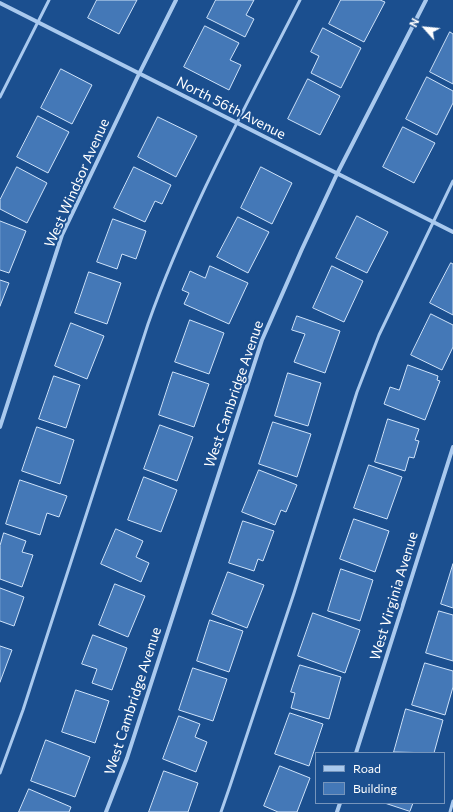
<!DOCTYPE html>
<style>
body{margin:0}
#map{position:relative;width:453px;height:812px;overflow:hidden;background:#1b4f8f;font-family:Commissioner,sans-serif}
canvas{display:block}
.legend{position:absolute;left:315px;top:752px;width:130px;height:52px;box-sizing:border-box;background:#1b4f8f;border:1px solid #7695bc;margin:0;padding:5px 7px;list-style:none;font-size:12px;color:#fff}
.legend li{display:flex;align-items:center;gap:8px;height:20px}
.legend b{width:20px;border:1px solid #7695bc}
.north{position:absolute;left:405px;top:8px;width:40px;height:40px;-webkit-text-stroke:3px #1b4f8f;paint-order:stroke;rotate:297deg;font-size:11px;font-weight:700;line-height:16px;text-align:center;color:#fff}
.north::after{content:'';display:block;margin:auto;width:14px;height:18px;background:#fff;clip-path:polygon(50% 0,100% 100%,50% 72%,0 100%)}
</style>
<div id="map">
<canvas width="453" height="812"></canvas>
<ul class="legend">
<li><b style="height:5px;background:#a9c9ee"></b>Road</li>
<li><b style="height:11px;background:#4478b7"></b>Building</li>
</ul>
<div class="north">N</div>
</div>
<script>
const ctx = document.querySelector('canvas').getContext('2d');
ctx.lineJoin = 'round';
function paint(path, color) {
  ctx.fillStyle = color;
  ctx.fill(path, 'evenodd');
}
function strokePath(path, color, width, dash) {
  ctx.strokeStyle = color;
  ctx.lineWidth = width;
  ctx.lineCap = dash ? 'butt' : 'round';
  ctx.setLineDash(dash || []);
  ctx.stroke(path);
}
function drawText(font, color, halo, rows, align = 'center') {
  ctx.font = font + ' Commissioner,sans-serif';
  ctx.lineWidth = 4;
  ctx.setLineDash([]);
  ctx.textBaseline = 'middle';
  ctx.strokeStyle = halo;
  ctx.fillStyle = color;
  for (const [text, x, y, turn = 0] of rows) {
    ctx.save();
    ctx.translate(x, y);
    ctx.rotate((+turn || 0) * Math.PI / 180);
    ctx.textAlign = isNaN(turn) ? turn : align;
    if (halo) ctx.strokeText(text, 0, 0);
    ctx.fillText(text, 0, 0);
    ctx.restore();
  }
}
const building = new Path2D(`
 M97 0H137L119 34 88 18Z
 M216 0H254L246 15 254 19 245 37 207 18Z
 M341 0H380L385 2 364 42 329 24Z
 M205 26 239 43 230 60 241 65 229 90 184 67Z
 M323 28 361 48 341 88 311 73 319 56 311 52Z
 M450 32 453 34V84L430 72Z
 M61 69 92 85 72 124 41 108Z
 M427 77 453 91V103L437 135 406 119Z
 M308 79 340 96 320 135 288 119Z
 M38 116 69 132 48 173 17 157Z
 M158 117 197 136 176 177 138 157Z
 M403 127 435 143 414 183 383 167Z
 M17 167 47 183 27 223 0 209V200Z
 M134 167 171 185 162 204 155 201 145 222 114 208Z
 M261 167 292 183 272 224 241 208Z
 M357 216 388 232 367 273 336 258Z
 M238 217 269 232 248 273 217 257Z
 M113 219 146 231 136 259 122 254 117 269 97 262Z
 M0 221 26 231 9 273 0 270Z
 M451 263 453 264V315L430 303Z
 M210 266 248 283 229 324 184 304 189 293 182 290 190 271 205 278Z
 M332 266 363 281 344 322 313 308Z
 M89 272 121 283 107 324 75 313Z
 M0 280 9 283 0 306Z
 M431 314 453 325V347L442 370 411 355Z
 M297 316 340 331 325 373 294 362 305 334 292 330Z
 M190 320 224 333 209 374 175 362Z
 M71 323 104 336 87 379 55 366Z
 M408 365 438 376 437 380 440 381 425 420 384 404 390 387 399 390Z
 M173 372 209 384 194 427 159 415Z
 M288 373 321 383 308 426 275 416Z
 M54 376 80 385 66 428 39 419Z
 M388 419 419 429 415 440 419 441 414 458 409 457 405 471 375 462Z
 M273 422 311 434 297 477 259 464Z
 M160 425 193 437 177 481 144 469Z
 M37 427 74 440 60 484 22 471Z
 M369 465 402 477 387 519 354 508Z
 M259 470 297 485 286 512 281 510 275 525 242 512Z
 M144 477 177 490 161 532 128 520Z
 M20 480 67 496 59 517 47 513 40 535 6 524Z
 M354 519 389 531 375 572 340 559Z
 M243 521 274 531 263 561 258 559 254 571 229 563Z
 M116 529 143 541 136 557 149 563 141 582 101 564Z
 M4 533 26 541 22 552 33 555 22 587 0 579V546Z
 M453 564V608L441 604Z
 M341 569 373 580 360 621 328 611Z
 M228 572 264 585 247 628 212 614Z
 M115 584 145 596 128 637 99 625Z
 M0 588 24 597 14 626 0 621Z
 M439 611 453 615V661L426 653Z
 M313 613 360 630 345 673 298 656Z
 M210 620 243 631 229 672 197 661Z
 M93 635 127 648 112 690 92 683 97 669 82 664Z
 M0 646 12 650 0 682Z
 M425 663 453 671V687L445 715 412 705Z
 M300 665 341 677 329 719 291 708 295 693 291 692Z
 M193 668 227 679 213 721 179 710Z
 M76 690 109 701 95 743 62 732Z
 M406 709 443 720 434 753 394 752Z
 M290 713 323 724 309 766 275 754Z
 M179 716 200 724 195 737 207 742 196 772 163 759Z
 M46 740 90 757 75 797 31 781Z
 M280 766 310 778 297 812H278L264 806Z
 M164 771 198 783 188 812H149Z
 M29 789 71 807 69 812H19Z
 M385 803H413L410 811Z`);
paint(building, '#4478b7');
strokePath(building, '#cfe3fa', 1);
strokePath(new Path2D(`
 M0 97 49 0
 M0 773 23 710 148 324C188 211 246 106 300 0
 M221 812 230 786 294 593 357 392 379 335 453 181
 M450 812 453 801`), '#a9c9ee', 3);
strokePath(new Path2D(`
 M0 3 453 232
 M0 427 62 235 139 74 176 0
 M356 753 453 447
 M106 812 127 758 262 340 302 249 337 174 426 0
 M337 812 340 803`), '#a9c9ee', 4);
drawText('14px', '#fff', '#1b4f8f', [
 ["North 56th Avenue",231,108,27],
 ["West Windsor Avenue",77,183,-66],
 ["West Cambridge Avenue",234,394,-71],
 ["West Virginia Avenue",394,596,-73],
 ["West Cambridge Avenue",133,701,-72]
]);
</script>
